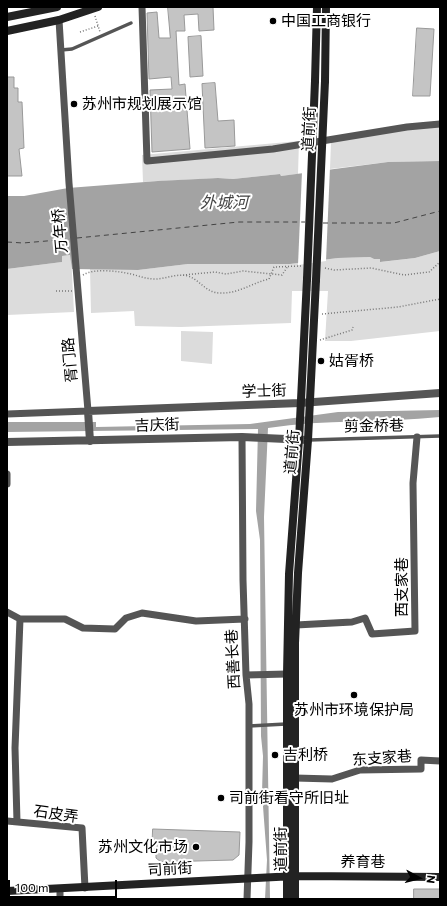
<!DOCTYPE html>
<meta charset="utf-8">
<style>
body{margin:0}
#map{position:relative;width:447px;height:906px;overflow:hidden;background:#fff;font-family:Commissioner,sans-serif}
canvas{display:block}
.frame{position:absolute;inset:0;border:8px solid #000;pointer-events:none}
.north{position:absolute;left:399px;top:858px;width:40px;height:40px;-webkit-text-stroke:3px #fff;paint-order:stroke;rotate:97deg;font-size:11px;font-weight:700;line-height:16px;text-align:center;color:#000}
.north::after{content:'';display:block;margin:auto;width:14px;height:18px;background:#000;clip-path:polygon(50% 0,100% 100%,50% 72%,0 100%)}
.scale{position:absolute;left:8px;top:880px;width:109px;height:18px;box-sizing:border-box;border:2px solid #000;border-top:0;padding-left:5px;font-size:12px;line-height:14px;white-space:nowrap;color:#000;-webkit-text-stroke:3px #fff;paint-order:stroke}
</style>
<div id="map">
<canvas width="447" height="906"></canvas>
<div class="frame"></div>
<div class="north">N</div>
<div class="scale">100 m</div>
</div>
<script>
const ctx = document.querySelector('canvas').getContext('2d');
ctx.lineJoin = 'round';
function paint(path, color) {
  ctx.fillStyle = color;
  ctx.fill(path, 'evenodd');
}
function strokePath(path, color, width, dash) {
  ctx.strokeStyle = color;
  ctx.lineWidth = width;
  ctx.lineCap = dash ? 'butt' : 'round';
  ctx.setLineDash(dash || []);
  ctx.stroke(path);
}
function drawText(font, color, halo, rows, align = 'center') {
  ctx.font = font + ' Commissioner,"Noto Sans SC",sans-serif';
  ctx.lineWidth = 4;
  ctx.setLineDash([]);
  ctx.textBaseline = 'middle';
  ctx.strokeStyle = halo;
  ctx.fillStyle = color;
  for (const [text, x, y, turn = 0] of rows) {
    ctx.save();
    ctx.translate(x, y);
    ctx.rotate((+turn || 0) * Math.PI / 180);
    ctx.textAlign = isNaN(turn) ? turn : align;
    if (halo) ctx.strokeText(text, 0, 0);
    ctx.fillText(text, 0, 0);
    ctx.restore();
  }
}
paint(new Path2D(`
 M440 124V161L388 162 330 169 331 142Z
 M299 141 298 174 281 176 280 174 233 179 218 178 143 182 142 155Z
 M440 251V331L351 341H325L328 291H292L291 323 181 327 135 326 134 311 91 313 90 269 138 270 188 264H290L338 258 370 257 374 259H380L381 262 415 258Z
 M71 255 74 312 7 315V269L62 262V256Z
 M181 331 213 332 212 364 181 361Z`), '#dcdcdc');
paint(new Path2D(`
 M440 161V251L415 258 380 262V259H374L370 257 338 258 290 264H188L138 270 72 269 70 255 62 256V262L7 269V196H24L68 188 158 181 218 178 233 179 280 174 281 176 388 162Z
 M440 410V417C383 423 325 419 268 428L264 517 270 899H265L267 860 262 793 263 756 261 736 260 540 256 511 258 429 7 432V422H96V427L250 424 338 412Z`), '#a3a3a3');
paint(new Path2D(`
 M330 167 326 261 298 265 302 172Z`), '#fff');
strokePath(new Path2D(`
 M323 223H394L440 211
 M77 238 239 222H305
 M7 242 23 243 70 239`), '#444', 1, [5, 4]);
const building = new Path2D(`
 M168 7H213L214 30 199 31 198 14 184 15 185 31H176L179 85 185 84 190 149 152 152 150 90 172 89 171 77 149 79 147 13 157 12 159 38H170Z
 M417 28 434 29 430 96H413Z
 M201 36 203 76 190 77 188 37Z
 M7 77H14V88H18V102H22L24 148 19 149 22 176H7Z
 M215 83 218 121 234 120 235 146 205 148 202 84Z
 M153 829 240 832 239 855 233 860 161 862 156 858V854H152Z
 M414 889H440V899H414Z`);
paint(building, '#c4c4c4');
strokePath(building, '#999', 1);
strokePath(new Path2D(`
 M95 16 100 32
 M80 32 98 26
 M325 268 334 270 371 268 404 275 429 272 440 262
 M83 275C94 268 118 271 131 274 139 276 146 279 155 279 166 279 177 273 188 276 200 280 206 293 220 293 238 294 252 283 269 279L274 267 301 266
 M183 275 215 272 226 274 243 271 282 275 288 266
 M56 291H72
 M322 314 398 307 440 299
 M320 340 352 330 353 327`), '#777', 1.5, [1, 2]);
strokePath(new Path2D(`
 M61 50 72 49 131 23
 M309 440 440 436
 M249 726 286 724`), '#555', 3.5);
strokePath(new Path2D(`
 M142 7 147 161 273 149 407 127 440 124
 M7 414 88 411 69 183 59 20
 M242 437 243 580 246 675 249 704V842L247 899
 M7 474V484
 M7 612 20 619H65L83 628 115 629 126 618 142 613 196 621 245 619
 M296 625 352 622 365 618 372 634 415 631 413 483 417 437
 M246 675 287 674
 M295 778 332 779 360 770 421 769V760L440 761
 M7 821 82 828 85 888
 M17 822 15 748 20 619
 M60 889V899`), '#555', 7);
strokePath(new Path2D(`
 M90 441 88 411 300 403 440 393
 M7 442 242 437 308 440`), '#555', 8);
strokePath(new Path2D(`
 M7 17 57 7
 M7 31 59 20 98 7
 M315 81 317 7
 M325 81 326 7
 M7 891 295 876 440 877
 M287 899V674L289 574 299 440 307 279
 M295 899V643L298 573 308 440 316 280`), '#222', 8);
strokePath(new Path2D(`
 M307 279 315 81
 M316 280 325 81`), '#222', 8);
for (const [x, y, r, color] of [
 [273,21,4,"#000"],
 [74,104,4,"#000"],
 [321,361,4,"#000"],
 [354,695,4,"#000"],
 [275,755,4,"#000"],
 [221,798,4,"#000"],
 [196,847,4,"#000"]
]) {
  const dot = new Path2D();
  dot.arc(x, y, r, 0, 2 * Math.PI);
  ctx.fillStyle = color;
  ctx.fill(dot);
  strokePath(dot, '#fff', 1.5);
}
drawText('15px', '#000', '#fff', [
 ["中国工商银行",281,21],
 ["苏州市规划展示馆",82,104],
 ["姑胥桥",329,361],
 ["苏州市环境保护局",354,710,"center"],
 ["吉利桥",283,755],
 ["司前街看守所旧址",229,798],
 ["苏州文化市场",188,847,"right"]
], 'left');
drawText('15px', '#000', '#fff', [
 ["道前街",309,129,-87],
 ["万年桥",60,231,-95],
 ["胥门路",70,360,-95],
 ["学士街",264,391,-2],
 ["吉庆街",157,425,-2],
 ["剪金桥巷",374,426,-1],
 ["道前街",292,452,-85],
 ["西支家巷",402,587,-90],
 ["西善长巷",233,659,-93],
 ["东支家巷",382,758,-4],
 ["石皮弄",56,814,8],
 ["道前街",281,849,-90],
 ["养育巷",363,862],
 ["司前街",170,869,-3]
]);
drawText('italic 16px', '#444', '#fff', [
 ["外城河",224,203]
]);
</script>
